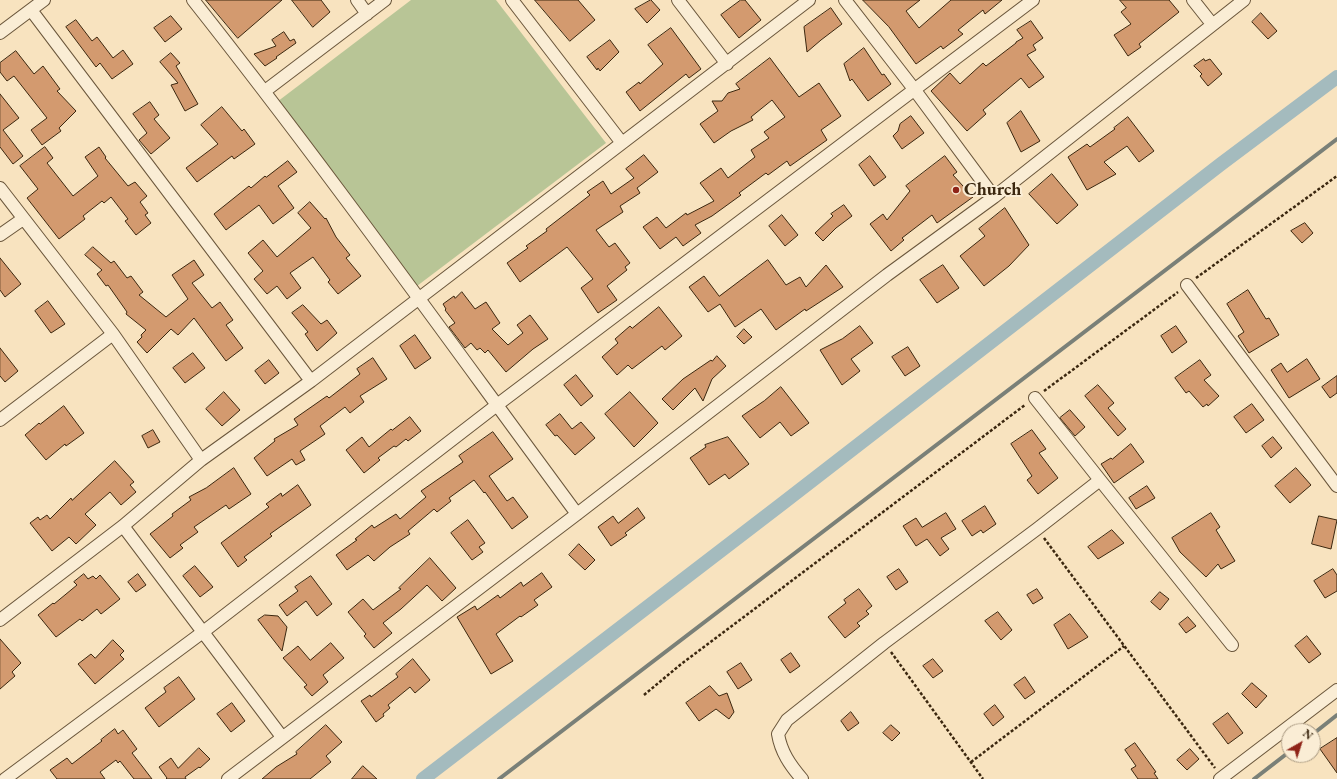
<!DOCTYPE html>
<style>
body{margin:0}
#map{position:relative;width:1337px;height:779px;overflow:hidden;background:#f8e3bf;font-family:"EB Garamond",serif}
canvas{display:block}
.north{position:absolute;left:1281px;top:723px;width:40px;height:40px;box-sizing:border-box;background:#faedd5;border:1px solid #ae9e86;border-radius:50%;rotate:39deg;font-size:11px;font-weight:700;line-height:16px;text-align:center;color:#3b270f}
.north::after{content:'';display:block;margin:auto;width:14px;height:18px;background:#8f2418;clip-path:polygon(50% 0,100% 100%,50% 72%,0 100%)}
</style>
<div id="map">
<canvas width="1337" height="779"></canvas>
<div class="north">N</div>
</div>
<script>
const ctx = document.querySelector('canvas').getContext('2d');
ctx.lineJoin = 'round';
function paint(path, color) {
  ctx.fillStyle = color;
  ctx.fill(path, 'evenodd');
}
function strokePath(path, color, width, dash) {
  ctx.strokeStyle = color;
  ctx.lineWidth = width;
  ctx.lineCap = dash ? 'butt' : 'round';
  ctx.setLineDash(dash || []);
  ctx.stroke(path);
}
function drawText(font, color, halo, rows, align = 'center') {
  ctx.font = font + ' "EB Garamond",serif';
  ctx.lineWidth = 4;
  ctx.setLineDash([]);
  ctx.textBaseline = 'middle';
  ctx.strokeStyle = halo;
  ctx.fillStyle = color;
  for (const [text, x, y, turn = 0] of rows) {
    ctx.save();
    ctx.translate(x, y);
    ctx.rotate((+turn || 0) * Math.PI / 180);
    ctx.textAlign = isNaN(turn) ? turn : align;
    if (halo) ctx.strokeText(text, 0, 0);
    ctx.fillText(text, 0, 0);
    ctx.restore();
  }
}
paint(new Path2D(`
 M411 0H496L606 143 413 289 273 105Z`), '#b8c596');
strokePath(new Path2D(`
 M1313 734 1337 715
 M499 779 1337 139
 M1254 779 1289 752`), '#7a8078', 4);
strokePath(new Path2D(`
 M423 779 783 503 1221 164 1337 77`), '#a4bbbe', 14);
const building = new Path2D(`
 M206 0H282L238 38Z
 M292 0H321L330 12 313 27Z
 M535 0H578L595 20 570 41Z
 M651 0 660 10 647 23 635 9Z
 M741 0H745L761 20 739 38 721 15Z
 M863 0H920L906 11 919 28 951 0H1002L985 14 983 10 958 30 963 34 943 49 941 46 916 64 889 27Z
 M1120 0H1169L1179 12 1139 44 1141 47 1128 56 1114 35 1131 24 1121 12 1126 8Z
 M831 8 842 24 821 40 807 52 804 27Z
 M1261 13 1277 31 1268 39 1252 22Z
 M171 16 182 29 165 42 154 28Z
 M76 20 92 41 97 37 113 58 123 50 133 64 112 79 100 63 96 67 66 27Z
 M1031 21 1043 38 1033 45 1036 50 1027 55 1044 77 1029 88 1021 78 983 110 986 114 967 131 931 91 950 73 960 84 983 63 986 66 1016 43V42L1023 38 1017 30Z
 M671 28 701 69 689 78 686 74 640 111 626 92 639 82 640 84 663 64 648 45Z
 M284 32 290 41 294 39 296 43 276 57 277 58 265 66 254 54 276 46 272 40Z
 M610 40 619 52 600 71 598 68 597 70 587 57Z
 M864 48 882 75 884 74 891 84 868 101 852 79 850 81 844 64Z
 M16 51 34 74 43 66 60 89 57 91 76 111 59 128 61 131 42 145 31 130 47 118 14 76 7 81 0 72V63Z
 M171 53 180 63 176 66 198 104 185 111 171 85 178 83 160 62Z
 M770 58 799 97 819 83 841 116 821 130 827 140 790 166 787 161 768 175 766 173 739 193 741 195 712 216 695 225 701 233 683 246 676 237 660 249 643 227 657 217 666 228 686 213 687 215 714 201 700 183 721 168 728 178 755 157 751 150 769 138 764 132 785 117 772 100 751 117 753 120 731 131 714 143 700 124 718 111 712 101H722L728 93 740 89 736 84Z
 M1204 59 1205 61 1210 59 1222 74 1208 86 1200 76 1202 74 1194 66Z
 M0 94 19 118 3 130 23 156 13 164 0 147Z
 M150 102 159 115 154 119 170 138 151 154 139 140 147 133 133 114Z
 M222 107 242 131 244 129 255 144 234 159 232 156 197 182 186 168 218 144 201 125Z
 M1021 111 1040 141 1021 152 1007 123Z
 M911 116 924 133 902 149 893 136 898 131 900 124Z
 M1128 117 1154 151 1139 162 1127 146 1104 162 1116 174 1087 190 1068 157 1087 144 1090 147 1115 129 1114 128Z
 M45 147 53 158 47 163 73 196 98 176 85 157 99 147 106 157 105 158 128 186 135 182 147 196 140 202 148 213 145 215 151 223 136 235 125 221 128 219 111 197 104 203 102 201 83 216 85 219 59 239 27 198 38 189 20 166Z
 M644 155 658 172 637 188 640 193 620 206 623 212 596 230 609 247 615 243 630 263 625 267 627 270 607 286 617 300 598 313 581 288 593 279 567 247 520 282 507 263 528 248 526 246 547 231 546 229 590 195 587 192 603 181 611 194 634 178 626 169Z
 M870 156 886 177 874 186 859 165Z
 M945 156 957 172 953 175 973 197 937 223 932 215 902 238 904 240 891 251 870 224 883 214 887 220 910 191 906 186Z
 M288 161 297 172 278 186 294 208 273 224 259 205 226 230 214 214 249 186 251 188 265 176 266 177Z
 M1052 174 1078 205 1057 224 1029 194Z
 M310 202 325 219 326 218 336 237 350 255 346 258 361 276 338 294 328 282 330 280 313 257 290 273 301 288 287 299 277 286 267 294 254 279 263 271 248 253 263 240 277 257 311 228 298 213Z
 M844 205 852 216 836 228 823 241 815 233 833 216 831 214Z
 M1005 208 1029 245 1009 266 984 286 960 256 985 236 979 229Z
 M782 215 798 235 785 246 769 226Z
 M1305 223 1313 233 1302 243 1291 231Z
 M93 247 111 263 114 261 127 278 131 276 143 292 139 295 166 317 188 299 172 275 194 260 204 275 192 283 212 308 220 302 233 320 226 325 243 348 226 361 194 318 178 335 171 329 147 353 137 342 142 337 141 335 146 330 126 314 127 312 108 285 106 286 97 274 102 270 85 255Z
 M0 258 21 284 5 297 0 290Z
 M768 260 786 285 800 277 806 287 826 265 843 287 806 311 805 309 776 330 761 309 735 327 720 304 708 312 689 287 704 276 719 296Z
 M943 265 959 288 937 303 920 280Z
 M1248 290 1266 319 1269 318 1279 335 1249 353 1238 336 1244 332 1227 304Z
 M462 292 475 309 486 302 500 323 492 329 508 345 523 333 517 325 530 315 548 339 533 349 506 372 488 350 485 353 480 348 477 350 471 343 465 348 449 327 455 323 445 310 446 309 443 304 454 296 455 298Z
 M48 301 65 324 51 333 35 311Z
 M303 305 321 324 327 320 337 333 317 351 305 334 308 332 292 313Z
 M659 307 682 336 665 350 662 346 632 369 628 365 617 375 602 357 618 343 615 339 630 326 632 328Z
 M860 326 873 343 851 359 860 371 842 385 820 350 842 339Z
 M1176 326 1187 342 1172 353 1161 336Z
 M744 329 752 337 744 344 737 337Z
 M415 335 431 358 415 369 400 346Z
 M908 347 920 366 905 376 892 357Z
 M0 348 18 371 5 382 0 376Z
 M193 353 205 368 185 383 173 368Z
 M717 356 726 366 712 379 703 401 695 388 673 410 662 399 683 379 711 360 712 361Z
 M373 358 387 379 360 396 364 402 350 413 345 407 320 426 325 434 300 451 305 460 296 465 292 459 267 476 254 458 275 441 274 439 298 425 294 419 327 396 329 398 360 374 357 369Z
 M1307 359 1320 379 1289 398 1271 370 1281 363 1287 372Z
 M269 360 279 373 265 384 255 371Z
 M1200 360 1211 375 1204 380 1219 396 1208 406 1207 404 1203 407 1189 391 1186 393 1175 378Z
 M576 375 593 396 581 406 564 385Z
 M1337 376V393L1330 398 1322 387Z
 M1098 385 1114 403 1108 408 1126 429 1118 436 1085 396Z
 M781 387 809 423 791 436 780 422 760 438 742 416 764 401Z
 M224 392 240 410 222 426 206 409Z
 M630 392 658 423 634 447 605 414Z
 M1252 404 1264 420 1246 433 1234 417Z
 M64 406 84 433 66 446 65 444 46 460 25 435 39 423 40 424Z
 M1070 410 1085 427 1075 436 1060 418Z
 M560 414 572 429 581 422 595 438 575 455 557 435 555 436 546 425Z
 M410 417 421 431 408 441 406 439 396 447 394 446 378 458 380 460 364 473 346 450 362 437 369 447 391 429 392 430Z
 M153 430 160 442 148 448 142 436Z
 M1032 430 1046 449 1039 453 1058 478 1038 494 1027 480 1032 476 1011 444Z
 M493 432 513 459 489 476 507 501 513 497 528 517 512 529 485 492 484 493 474 480 449 498 451 501 437 512 434 509 408 531 410 534 390 547 374 561 368 555 347 570 336 555 357 540 355 539 372 525 374 528 396 514 400 519 426 497 421 491 463 462 459 456Z
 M728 437 749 464 729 479 725 474 709 485 690 458 706 447 705 445Z
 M1273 437 1282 448 1271 458 1262 446Z
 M1131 444 1144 462 1114 483 1101 464 1111 458 1112 459Z
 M115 461 134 482 130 485 136 492 121 505 110 492 85 514 96 525 76 544 69 537 52 551 30 523 38 517 40 520 47 515 50 519 71 498 72 500Z
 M234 468 251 494 229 509 226 505 194 527 198 532 180 545 183 548 170 558 150 534 173 516 172 514 191 500 189 497 206 488Z
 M1296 468 1311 485 1290 503 1275 486Z
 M298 485 311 505 270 534 272 536 244 557 247 560 238 567 221 543 269 507 266 504 281 493 282 496Z
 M1147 486 1155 498 1136 509 1129 498Z
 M985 506 996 524 983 533 981 530 972 536 962 521Z
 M638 508 645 518 625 533 627 535 611 546 598 527 613 516 618 523Z
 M946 513 956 529 941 538 949 549 940 556 927 539 916 546 903 526 916 518 922 527Z
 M1211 513 1220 527 1216 530 1235 561 1221 569 1218 564 1206 577 1180 552 1172 538Z
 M1319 516 1337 520 1331 549 1312 544Z
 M468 520 485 543 479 547 483 552 472 560 451 533Z
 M1112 530 1124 543 1098 559 1088 547Z
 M579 544 595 560 585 570 569 555Z
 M430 558 456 588 442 601 427 585 401 609 383 623 392 633 374 648 364 636 366 634 348 612 363 599 373 610 401 589 399 588Z
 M195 566 213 587 200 597 183 576Z
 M899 569 908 582 896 590 887 577Z
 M1333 569 1337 575V591L1325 598 1314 581Z
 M542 573 552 587 534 600 538 605 521 617 520 616 496 634 513 661 491 674 457 617 475 606 477 610 498 595 500 598 521 582 523 586Z
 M84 574 88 579 93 576 96 579 100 575 120 599 101 614 97 609 82 621 80 619 56 637 38 615 53 603 54 604 77 585 74 582Z
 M138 574 146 585 136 592 128 582Z
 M311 576 332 604 317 616 306 601 287 616 279 605 298 591 295 587Z
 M859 589 872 606 866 611 869 614 857 623 860 626 845 638 828 617 846 603 844 600Z
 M1037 589 1043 598 1033 604 1027 595Z
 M1160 592 1169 599 1160 610 1151 602Z
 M998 612 1012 630 1001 640 985 621Z
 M1070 614 1088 637 1068 649 1054 625Z
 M265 615 278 616 287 627 282 651 258 620Z
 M1188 617 1196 626 1186 633 1179 624Z
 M1307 636 1321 654 1309 663 1295 646Z
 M0 639 21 663 12 672 15 676 0 689Z
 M113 640 124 651 120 655 124 659 95 684 78 664 91 654 95 658Z
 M331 643 344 658 323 675 328 682 312 696 304 687 307 685 283 658 298 646 310 660Z
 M791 653 800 666 790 673 781 660Z
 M413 659 430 680 415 693 410 687 388 705 390 708 383 714 384 716 376 722 361 701 370 695 371 697 398 677 396 674Z
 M933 659 943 671 933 678 923 666Z
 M741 663 752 680 738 689 727 672Z
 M179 677 195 699 159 727 145 708 166 692 164 688Z
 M1025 677 1035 692 1025 699 1014 685Z
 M1252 683 1267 696 1256 708 1242 694Z
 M710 686 719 696 727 693 734 712 729 719 716 709 699 721 686 703Z
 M232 703 245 721 231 732 217 714Z
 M995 705 1004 717 993 726 984 714Z
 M851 712 859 723 848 731 841 721Z
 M1228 713 1243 733 1228 744 1213 724Z
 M326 725 342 742 326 756 331 762 310 779H262L276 767 297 754 296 752Z
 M891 725 900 733 892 741 883 733Z
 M115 729 118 734 123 730 137 749 132 753 152 779H134L120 761 118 763 116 760 100 772 105 779H57L50 770 67 758 72 764 102 741 101 740Z
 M1337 738V773L1320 749Z
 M1135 743 1156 772 1154 773 1158 779H1138L1131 769 1136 766 1125 750Z
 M199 748 210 759 200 768 199 767 185 777 186 779H166L167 778 159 767 171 758 178 768Z
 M1190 749 1199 759 1187 770 1177 760Z
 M363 766 377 779H352Z`);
paint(building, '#d39a6f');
strokePath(building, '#3b270f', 1);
const street = new Path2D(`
 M193 0C326 168 450 342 577 514
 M357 0 367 14
 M512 0 622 143
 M678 0 727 64
 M845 0 914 89 994 197
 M1193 0 1212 24
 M31 10 311 381
 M0 33 44 0
 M265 91 385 0
 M0 188 113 334 201 460
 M0 235 23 219
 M1187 285 1337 486
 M1035 398 1100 480 1232 645
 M0 420 113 334
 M123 526 282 737
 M0 620 123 526 201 460 311 381 809 0
 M5 779 203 632 497 405 1033 0
 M228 779 577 514 887 275 994 197 1244 0
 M802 779C790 765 781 752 778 734L787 720 884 643 1037 529 1100 480
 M1220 779 1337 690`);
strokePath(street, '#6a563b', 14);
strokePath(new Path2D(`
 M1196 278 1337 176
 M1044 391 1178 292
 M1044 538 1215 768
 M891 652 983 779
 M644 695 680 665 1025 405
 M971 762 1124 646`), '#3b270f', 2.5, [3, 2]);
strokePath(street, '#faedd5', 12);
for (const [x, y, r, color] of [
 [956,190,4,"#8f2418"]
]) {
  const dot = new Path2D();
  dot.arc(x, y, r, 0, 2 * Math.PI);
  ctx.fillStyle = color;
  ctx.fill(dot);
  strokePath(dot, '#faedd5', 1.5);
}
drawText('bold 18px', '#3b270f', '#faedd5', [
 ["Church",964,190]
], 'left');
</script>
